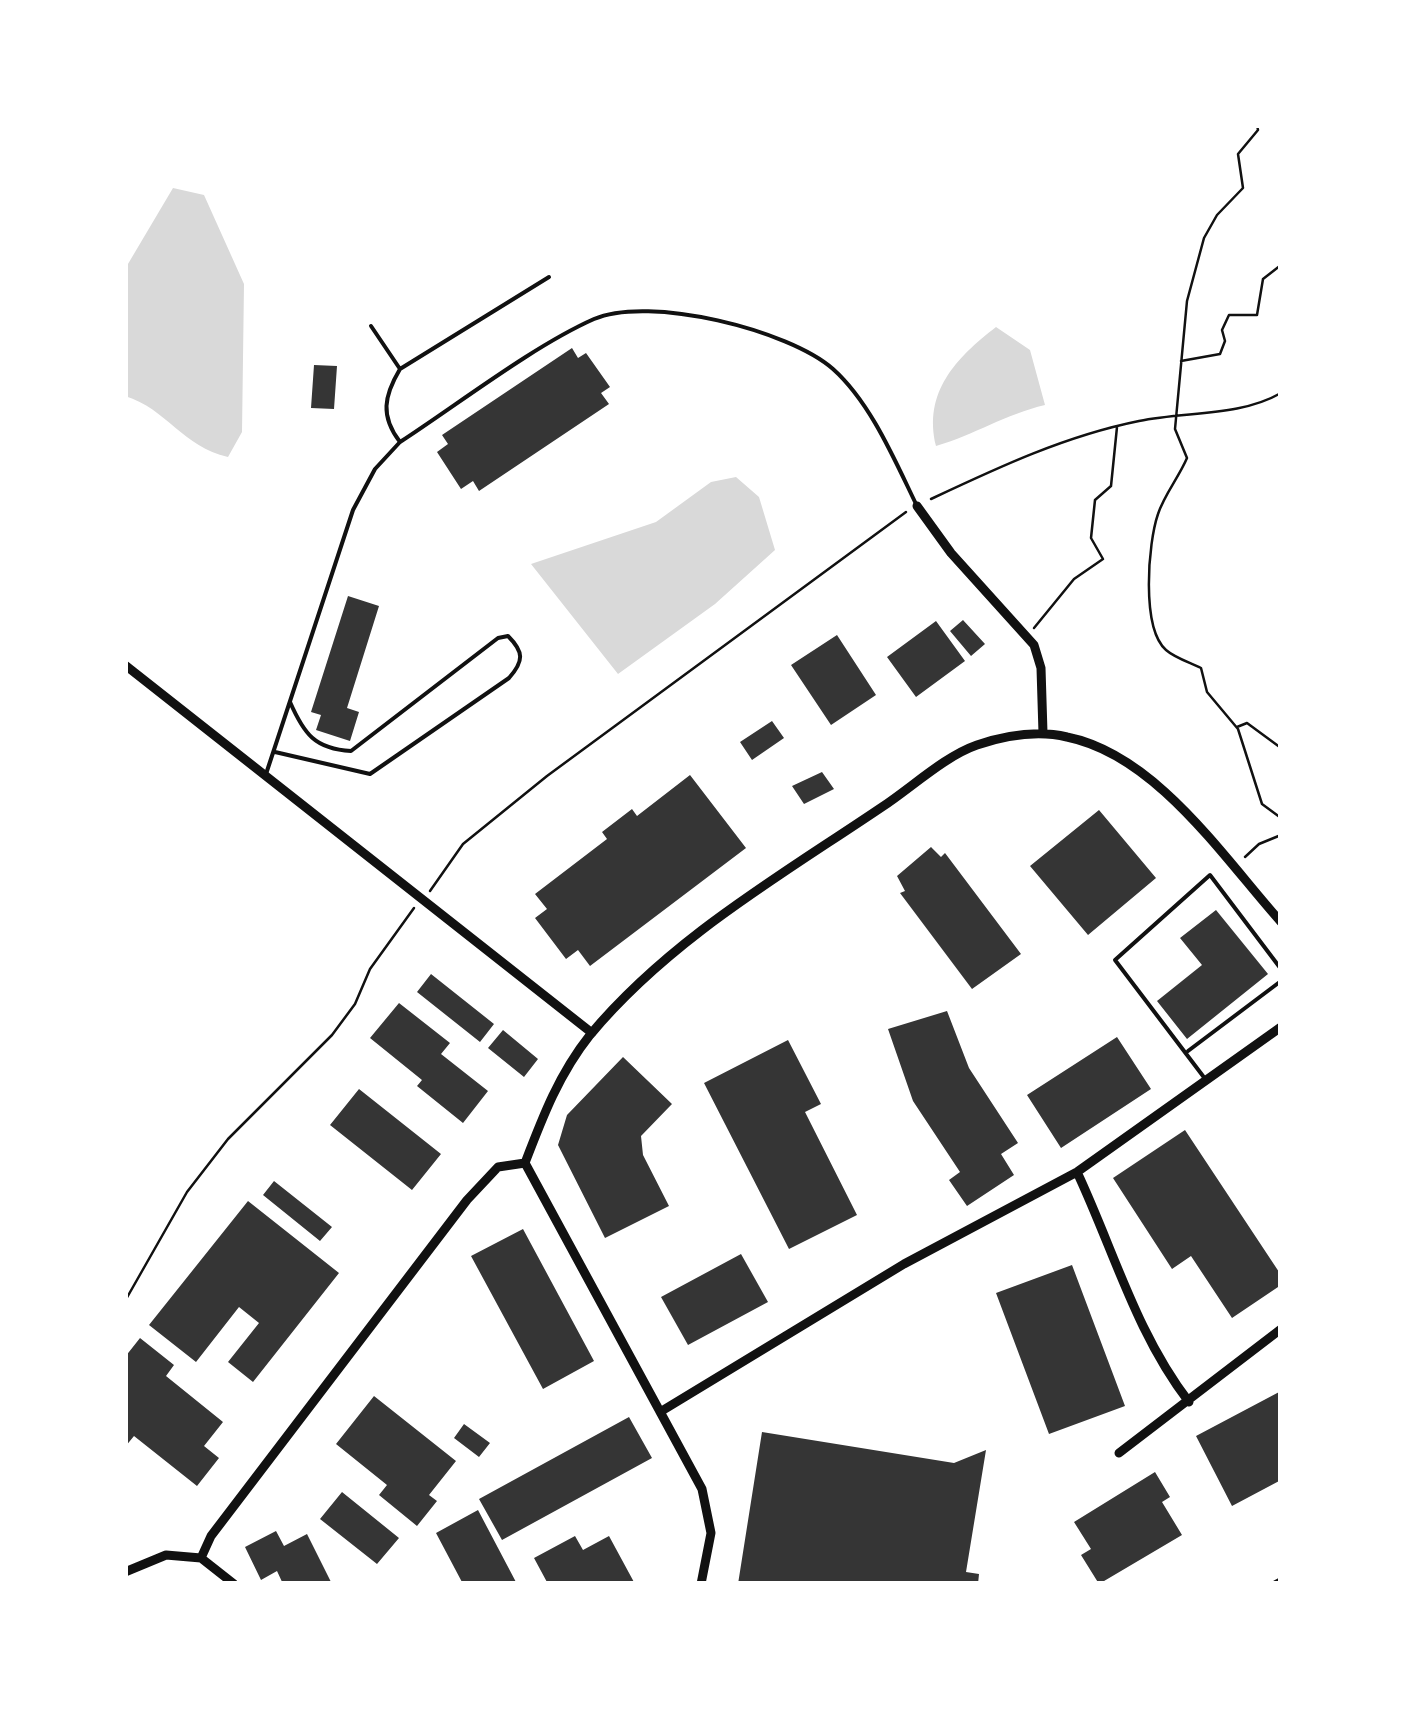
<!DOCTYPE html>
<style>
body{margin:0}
#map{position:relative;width:1406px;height:1709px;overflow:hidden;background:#fff;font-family:"PT Sans Narrow",sans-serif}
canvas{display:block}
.frame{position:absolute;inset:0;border:128px solid #fff;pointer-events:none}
</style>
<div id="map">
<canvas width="1406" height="1709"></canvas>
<div class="frame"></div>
</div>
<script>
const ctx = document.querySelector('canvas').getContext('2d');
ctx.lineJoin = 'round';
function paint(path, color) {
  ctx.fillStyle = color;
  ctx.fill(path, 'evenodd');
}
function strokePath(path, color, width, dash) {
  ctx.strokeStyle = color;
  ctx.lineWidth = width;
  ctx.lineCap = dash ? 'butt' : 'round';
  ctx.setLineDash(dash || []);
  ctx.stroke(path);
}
paint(new Path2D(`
 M173 188 204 195 244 284 242 432 228 457C183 447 167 409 125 396V269Z
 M996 327 1030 350 1045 405C1006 414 974 435 936 446 923 392 956 358 996 327Z
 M736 477 759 497 775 550 715 604 618 674 531 564 656 522 711 482Z`), '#d9d9d9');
paint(new Path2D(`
 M572 348 578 358 586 353 610 387 601 393 609 404 479 491 473 481 461 489 437 452 448 444 442 435Z
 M314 365 337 366 334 409 311 408Z
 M348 596 379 606 347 708 359 712 350 741 316 730 321 715 311 712Z
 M963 620 985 644 971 656 950 631Z
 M936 621 965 661 916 697 887 657Z
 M837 635 876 695 831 725 791 665Z
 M772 721 784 738 752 760 740 742Z
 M822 772 834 789 804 804 792 786Z
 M690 775 746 848 590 966 578 950 566 959 535 918 547 909 535 894 607 839 602 832 632 809 637 816Z
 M1099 810 1156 878 1088 935 1030 866Z
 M931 847 941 857 945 853 1021 954 972 989 900 893 905 891 897 876Z
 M1216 910 1268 974 1187 1039 1157 1001 1202 965 1180 938Z
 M431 974 494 1024 480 1042 417 992Z
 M399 1003 450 1043 441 1054 488 1091 463 1123 417 1086 422 1080 370 1038Z
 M947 1011 969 1068 1018 1143 1001 1154 1014 1175 967 1206 949 1180 960 1172 913 1101 888 1029Z
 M503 1030 538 1059 524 1077 488 1048Z
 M1117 1037 1151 1089 1061 1148 1027 1095Z
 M788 1040 821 1104 805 1112 857 1215 789 1249 704 1083Z
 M623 1057 672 1104 641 1136 643 1155 669 1206 605 1238 558 1145 567 1115Z
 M359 1089 441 1154 412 1190 330 1125Z
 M1185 1130 1281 1275V1285L1232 1318 1191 1256 1172 1269 1113 1178Z
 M274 1181 332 1227 320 1241 263 1195Z
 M248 1201 339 1273 253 1382 228 1362 259 1323 239 1307 196 1362 149 1325Z
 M523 1229 594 1361 543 1389 471 1256Z
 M741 1254 768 1302 688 1345 661 1297Z
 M1072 1265 1125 1406 1049 1434 996 1293Z
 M140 1338 174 1365 166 1376 223 1422 204 1446 219 1458 197 1486 134 1436 125 1447V1357Z
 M1281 1391V1480L1232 1506 1196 1436Z
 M374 1396 456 1461 429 1495 437 1501 417 1526 379 1495 387 1485 336 1444Z
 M629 1417 652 1458 502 1540 479 1499Z
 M464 1424 490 1443 479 1457 454 1438Z
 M762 1432 954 1463 986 1450 966 1572 979 1574 978 1584H738Z
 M1155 1472 1170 1497 1162 1502 1182 1535 1099 1584 1081 1555 1091 1549 1074 1522Z
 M342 1492 399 1538 377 1564 320 1519Z
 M478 1510 517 1584H463L436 1533Z
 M276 1531 284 1546 307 1534 332 1584H283L277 1571 261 1580 245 1547Z
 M575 1536 583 1550 609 1536 635 1584H548L534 1558Z`), '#353535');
strokePath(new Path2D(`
 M1257 125 1258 130 1238 154 1243 188 1217 215 1204 238 1187 301 1175 429 1187 458C1179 477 1164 495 1158 514 1148 543 1141 628 1166 650 1175 658 1191 663 1201 668L1207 692 1238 729 1262 804 1281 818
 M1181 361 1220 354 1225 341 1222 330 1229 315H1257L1263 279 1281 265
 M931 499C999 467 1065 436 1139 421 1186 411 1239 417 1281 393
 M1034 628 1074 579 1103 559 1091 538 1095 500 1111 486 1117 427
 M1237 727 1247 723 1281 748
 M1245 857 1259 844 1281 835
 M430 891 463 844 547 776 906 512
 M125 1301 187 1192 228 1139 332 1035 355 1004 370 969 414 908
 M1270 1584 1281 1578`), '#111', 2.5);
strokePath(new Path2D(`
 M371 326 400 369C384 396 380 416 400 442
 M400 369 549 277
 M275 752 370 774 509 678C524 661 524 652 508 636L498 638 351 751C315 749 304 734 290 702
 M266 774 353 510 375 469 400 442C457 405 533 346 594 319 649 295 789 330 833 369 871 403 895 461 917 506
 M1188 1051 1281 981
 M1206 1080 1115 960 1210 875 1281 969`), '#111', 4);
strokePath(new Path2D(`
 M917 506 951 553 1034 645 1041 668 1043 733
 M125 665 592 1033
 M525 1163 702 1489 711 1533 701 1584
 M1077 1172C1114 1251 1136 1333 1189 1402
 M660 1412 904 1264 1077 1172 1281 1027
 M1119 1453 1281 1329
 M201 1558 234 1584
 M125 1572 166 1555 201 1558 211 1536 467 1200 498 1167 525 1163C543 1116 559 1074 590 1035 670 939 780 876 882 807 911 788 945 756 977 745 1007 735 1037 730 1067 737 1156 755 1223 857 1281 922`), '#111', 9);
</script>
